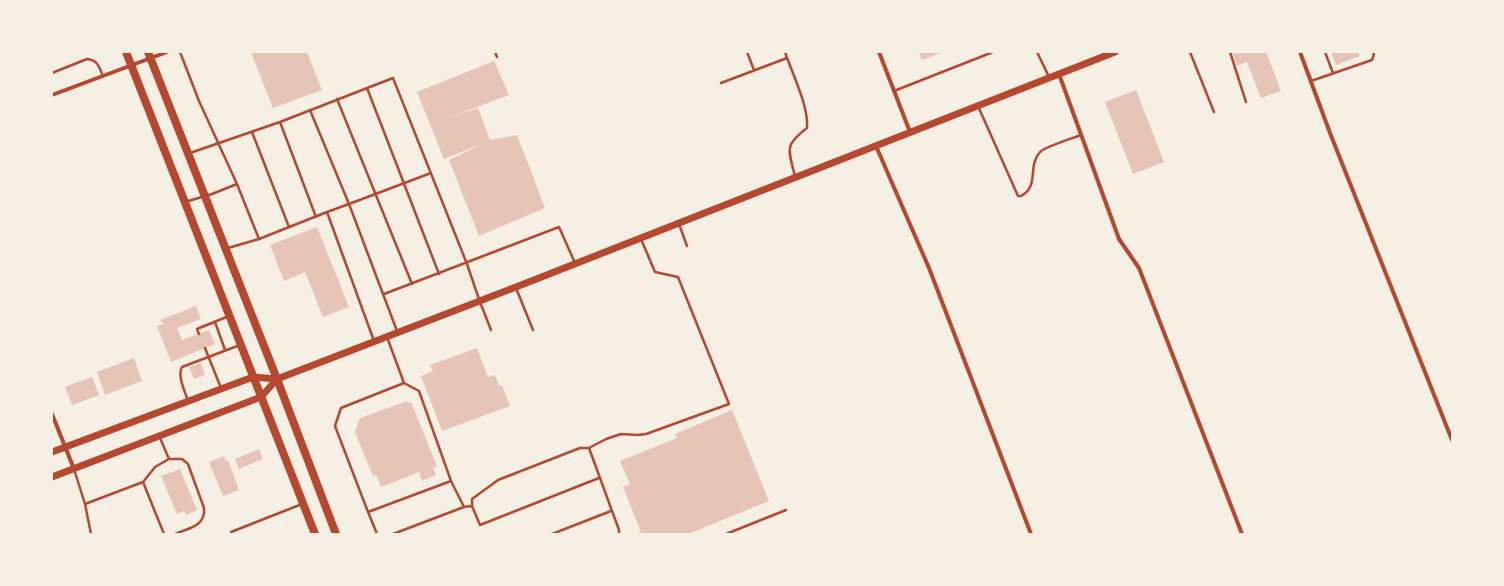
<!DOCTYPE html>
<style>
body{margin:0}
#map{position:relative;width:1504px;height:586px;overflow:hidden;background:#f6efe4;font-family:Overpass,sans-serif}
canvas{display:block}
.frame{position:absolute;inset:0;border:53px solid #f6efe4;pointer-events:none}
</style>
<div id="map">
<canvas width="1504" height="586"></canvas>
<div class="frame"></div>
</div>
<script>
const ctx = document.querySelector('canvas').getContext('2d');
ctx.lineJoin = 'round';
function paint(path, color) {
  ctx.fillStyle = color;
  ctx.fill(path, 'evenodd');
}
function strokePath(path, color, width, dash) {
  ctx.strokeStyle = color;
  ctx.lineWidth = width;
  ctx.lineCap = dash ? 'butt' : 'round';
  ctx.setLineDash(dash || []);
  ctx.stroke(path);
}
paint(new Path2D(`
 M251 52H307L322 90 273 108Z
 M919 52H943L922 60Z
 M1232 52H1266L1281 91 1261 98 1247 62 1237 66Z
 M1331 52H1358L1360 56 1336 65Z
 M494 61 509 95 448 118 478 108 490 140 517 135 545 208 479 236 449 160 484 143 444 159 417 92Z
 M1136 90 1164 162 1133 174 1105 102Z
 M317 227 349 307 323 317 305 272 284 281 270 245Z
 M196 306 201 319 177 328 182 340 209 330 215 344 171 362 157 326 164 324 160 320Z
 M477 348 488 377 495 375 499 386 502 385 510 406 442 431 421 376 433 371 430 365Z
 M134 358 142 381 105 395 97 372Z
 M201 363 205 375 194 379 189 367Z
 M92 377 99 395 72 405 65 387Z
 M407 401 408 403 411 402 437 466 433 468 436 475 422 481 419 472 381 487 376 475 373 476 355 432 360 418Z
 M732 410 769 501 688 534H635L641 532 623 487 630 484 620 461 677 438 675 434Z
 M259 449 263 459 239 469 235 459Z
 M224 456 226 461 228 460 239 490 223 496 209 462Z
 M180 469 197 510 186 515 184 511 177 514 161 476Z`), '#e6c5b7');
strokePath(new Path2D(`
 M180 52 199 101 237 184 212 194 185 202
 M495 52 497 57
 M747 52 754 70
 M785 52C792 73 809 107 807 128 783 146 789 150 795 177
 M1037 52 1049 77
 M1190 52 1214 112
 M1230 52 1246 102
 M1325 52 1333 73
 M52 73 87 59C98 60 99 67 103 76
 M1311 81 1372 60 1374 54 1373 52
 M721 83 787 58
 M367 88 439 274
 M894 91 993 52
 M337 99 412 284
 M978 106 1018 196H1021C1040 186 1027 166 1040 152 1044 147 1073 138 1081 135
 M310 110 349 204 327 212
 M280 122 316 217
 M252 132 289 227
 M190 153 280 122 393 78 467 264 480 302 491 330
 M679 224 687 246
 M259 239 327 212 374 341
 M228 248 259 239 237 184
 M516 288 533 330
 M384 294 559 227 575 263
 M215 322 225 350
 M397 331 349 204 431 173
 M199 334 197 329 229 316
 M387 337 404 383 341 408 335 426 368 512 451 481 419 391 404 383
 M205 348 221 388
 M188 401C185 391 177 376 182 367L240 345
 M160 438 169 459
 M589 448 619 530V534
 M74 469 85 504 91 534
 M599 478 480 525 472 506V499L498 480 580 448H589L606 439 621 434 638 435 646 434 729 404 678 277 655 272 641 239
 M451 481 464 507
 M143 482 155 467 169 459H182L188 464 204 508C206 526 189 528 175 534
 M85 504 143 482 164 534
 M368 512 377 534
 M232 534 231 532 302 504
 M393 534 464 507 472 506
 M552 534 611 511
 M726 534 786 510`), '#b5482f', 2.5);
strokePath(new Path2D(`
 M879 52 910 132
 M1300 52 1330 133 1452 440
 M1059 74 1119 239 1139 268 1242 534
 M52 95 167 52
 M876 146 929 268 1031 534
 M52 414 74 469`), '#b5482f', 4);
strokePath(new Path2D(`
 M52 452 253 377 277 379
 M52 477 261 397 277 379 290 374 516 287 1115 52`), '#b5482f', 7);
strokePath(new Path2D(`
 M126 52 315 534
 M148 52 277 379 336 534`), '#b5482f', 8);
</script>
